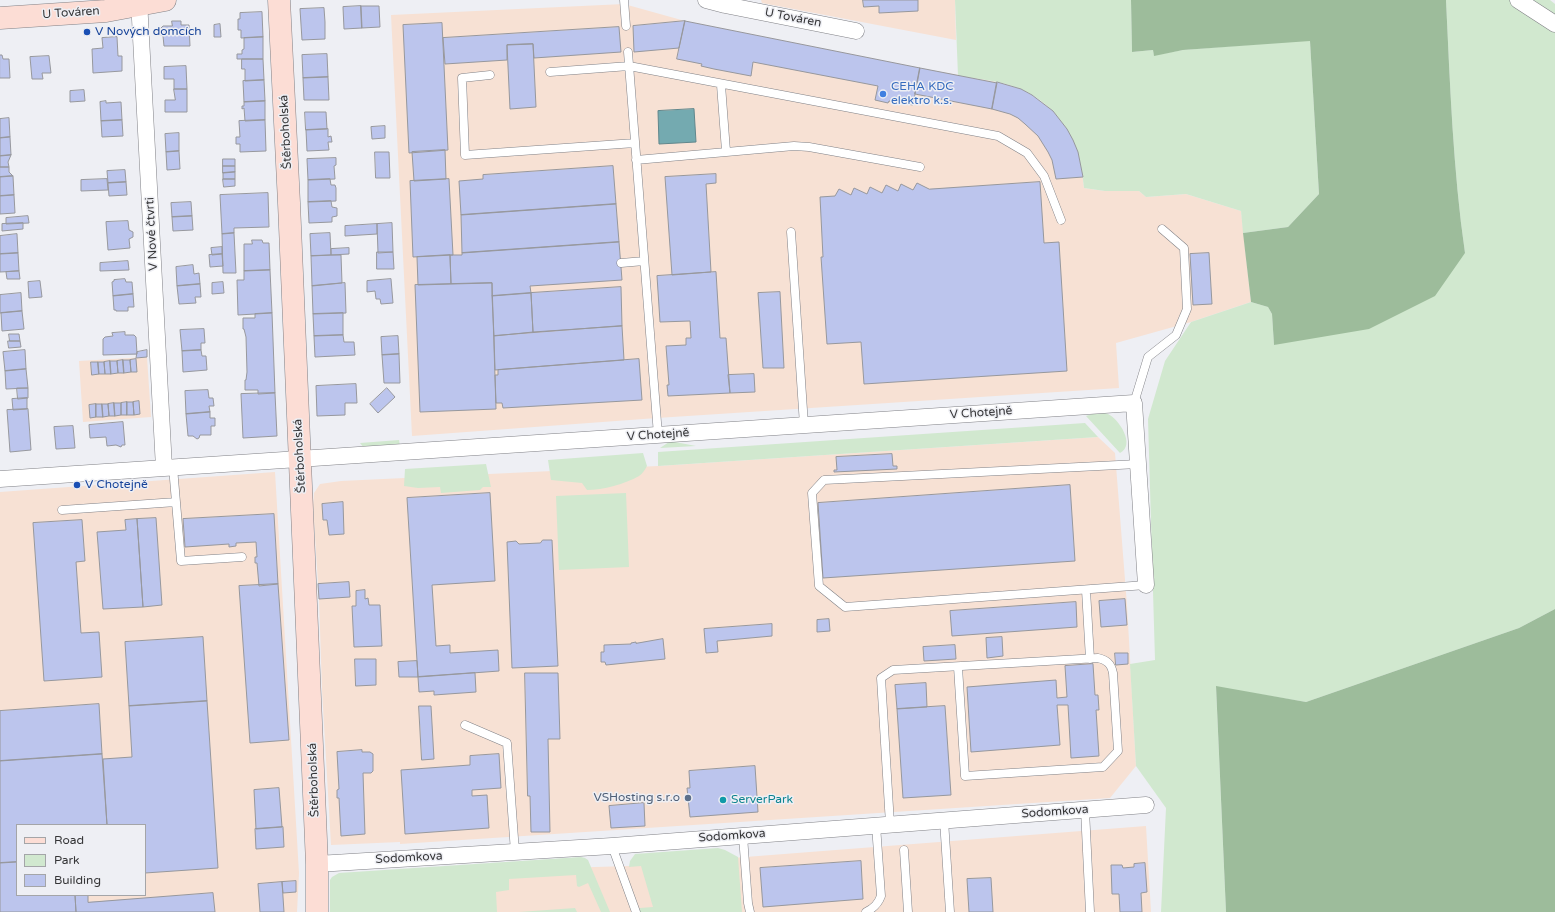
<!DOCTYPE html>
<meta charset="utf-8">
<style>
body{margin:0}
#map{position:relative;width:1555px;height:912px;overflow:hidden;background:#eeeff4;font-family:"Varela Round",sans-serif}
canvas{display:block}
.legend{position:absolute;left:16px;top:824px;width:130px;height:72px;box-sizing:border-box;background:#eeeff4;border:1px solid #a4a5a8;margin:0;padding:5px 7px;list-style:none;font-size:12px;color:#353537}
.legend li{display:flex;align-items:center;gap:8px;height:20px}
.legend b{width:20px;border:1px solid #a4a5a8}
</style>
<div id="map">
<canvas width="1555" height="912"></canvas>
<ul class="legend">
<li><b style="height:5px;background:#fcddd5"></b>Road</li>
<li><b style="height:11px;background:#d1e8cf"></b>Park</li>
<li><b style="height:11px;background:#bcc5ed"></b>Building</li>
</ul>
</div>
<script>
const ctx = document.querySelector('canvas').getContext('2d');
ctx.lineJoin = 'round';
function paint(path, color) {
  ctx.fillStyle = color;
  ctx.fill(path, 'evenodd');
}
function strokePath(path, color, width, dash) {
  ctx.strokeStyle = color;
  ctx.lineWidth = width;
  ctx.lineCap = dash ? 'butt' : 'round';
  ctx.setLineDash(dash || []);
  ctx.stroke(path);
}
function drawText(font, color, halo, rows, align = 'center') {
  ctx.font = font + ' "Varela Round",sans-serif';
  ctx.lineWidth = 3;
  ctx.setLineDash([]);
  ctx.textBaseline = 'middle';
  ctx.strokeStyle = halo;
  ctx.fillStyle = color;
  for (const [text, x, y, turn = 0] of rows) {
    ctx.save();
    ctx.translate(x, y);
    ctx.rotate((+turn || 0) * Math.PI / 180);
    ctx.textAlign = isNaN(turn) ? turn : align;
    if (halo) ctx.strokeText(text, 0, 0);
    ctx.fillText(text, 0, 0);
    ctx.restore();
  }
}
paint(new Path2D(`
 M761 0H955L956 40 762 3Z
 M624 4 685 21 920 68 997 82 1021 89 1042 102 1053 111 1067 129 1078 152 1081 164 1084 188 1105 191H1139L1146 197 1186 194 1241 211 1251 302 1191 322 1116 343 1119 388 657 418 412 436 391 15Z
 M147 357 151 417 83 422 79 361Z
 M1098 437 1115 453 1127 605 1136 766 1110 798 400 844V842L331 845 322 690 319 599 313 505 314 493 320 484 341 481 658 466Z
 M275 472 299 873 297 912H0V492ZM17 825H145V895H17Z
 M1146 826 1151 912H461V871L629 866Z`), '#f7e1d4');
paint(new Path2D(`
 M955 0H1131L1132 52 1153 50 1154 55 1183 50 1310 40 1319 194 1288 227 1243 233 1241 211 1186 194 1146 197 1139 191H1105L1084 188C1080 141 1057 99 1009 85 994 80 976 79 958 76Z
 M1446 0H1513L1555 29V609L1519 628 1306 702 1216 687 1226 912H1161L1166 808 1136 766 1130 664 1155 660 1148 419 1165 361 1191 322 1251 302 1268 307 1272 314 1274 345 1465 253C1453 170 1450 84 1446 0Z
 M1523 0H1550L1555 4V20Z
 M1095 413C1099 413 1104 412 1108 414 1119 419 1136 445 1120 453L1086 416Z
 M1085 423 1098 437 658 466V452Z
 M399 440 400 446 364 448 360 443Z
 M669 442H675L696 446 660 448Z
 M643 453 647 466C645 470 642 474 639 476 625 484 603 490 587 490L582 483 551 480 548 460Z
 M486 464 491 487H483L480 490 441 493 440 487 418 488 404 486 405 469Z
 M626 493 629 567 559 570 556 496Z
 M718 848 725 850 738 857 742 912H639L640 908 653 907 641 866 629 867 630 861 635 854Z
 M581 857 585 858 588 860 610 912H601L588 883 579 887 577 886 576 875 509 879V890L496 892 497 912H330V880L332 877 339 873Z
 M575 908 577 912H519Z`), '#d1e8cf');
paint(new Path2D(`
 M1131 0H1446C1450 84 1453 170 1465 253L1435 296 1369 329 1274 345 1272 314 1268 307 1251 302 1243 233 1288 227 1319 194 1310 41 1183 50 1154 56 1153 50 1132 52Z
 M1555 609V912H1226L1216 686 1306 702 1519 628Z`), '#9dbc9b');
const water = new Path2D(`
 M694 109 696 142 659 144 658 111Z`);
paint(water, '#74aab0');
strokePath(water, '#61878c', 1);
const building = new Path2D(`
 M863 0H918V11L879 13V6L864 7Z
 M361 6H379L380 27 362 28Z
 M361 6 362 28 344 29 343 7Z
 M324 8 325 22V39L302 40 300 9Z
 M262 12 263 37 241 38V30H238V19H240V13Z
 M172 21H181V25H189L190 46H164L163 36 159 34V30L163 26H172Z
 M685 21 920 68 913 105 889 101 888 103 875 100 878 86 753 62 751 76 714 69 701 66 702 64 677 59Z
 M685 21 679 48 634 52 633 26Z
 M442 23 448 150 409 153 403 25Z
 M220 24 221 37H214V25Z
 M619 27 621 52 534 58 533 44 507 45V60L445 64 443 38Z
 M117 37 118 56H122V71L93 73 92 49 103 48 102 38Z
 M263 37V59H237V54H242V50L244 49V38Z
 M533 44 536 107 510 109 507 45Z
 M327 54 328 77 303 78 302 55Z
 M0 55H2L3 59H9L10 78H0Z
 M49 56 51 73H42L43 79H32L30 57Z
 M242 59H263L264 80 245 81V69H242Z
 M186 66 187 89H174V79H164V67Z
 M920 68 997 83 992 109 915 94Z
 M328 77 329 100H304L303 78Z
 M264 80 265 101 244 102 243 81Z
 M997 82 1021 89 1032 95 1053 111 1067 129 1073 140 1078 152 1083 177 1056 179 1052 160 1048 152 1038 136 1025 124 1018 118 1010 114 992 109Z
 M174 89H187V112H165V100H175Z
 M84 90 85 101 70 102V91Z
 M106 101V103L121 102 122 120 101 121 100 102Z
 M265 101V120L245 121 244 108 242 109V106H244V102Z
 M305 112H326L327 129 306 130Z
 M9 118 10 137 0 138V119Z
 M122 120 123 136 102 137 101 121Z
 M265 120 266 151 240 152V144H236V137H240L239 121Z
 M385 126V138L372 139 371 127Z
 M328 129V137L331 136 332 142H328L329 150 307 151 306 130Z
 M179 133V151L166 152 165 134Z
 M10 137 11 155 0 156V138Z
 M445 150 446 179 414 181 412 152Z
 M179 151 180 169 167 170 166 152Z
 M375 152H389L390 178H376Z
 M11 155 8 162 9 167H0V156Z
 M336 158V165L334 166 335 179 308 180 307 159Z
 M223 159H235V166H223Z
 M223 166H235V172L223 173Z
 M613 166 616 204 461 215 459 181 483 179V175Z
 M0 167H9V172L13 176 0 177Z
 M125 170 126 182 108 183 107 171Z
 M235 172V179H223V173Z
 M716 174V183L706 184 711 272 672 275 665 177Z
 M13 176 14 195 0 196V177Z
 M107 179 108 190 81 191V180Z
 M223 179H235V186L224 187Z
 M330 179 331 185H335L336 188V201L308 202V180Z
 M449 179 453 255 413 257 410 181Z
 M126 182 127 195 109 196 108 183Z
 M1040 182 1044 243 1059 242 1067 371 864 384 861 342 827 344 821 257H823L820 197 835 196 839 189 851 195 854 188 867 194 870 187 882 193 886 185 898 191 901 184 913 190 917 183 929 189Z
 M268 193 269 227 234 228V233L222 234 220 195Z
 M14 195 15 213 0 214V196Z
 M331 201 332 207 337 208V216L332 217V222L309 223 308 202Z
 M191 202 192 216 172 217 171 203Z
 M616 204 619 242 462 253 461 215Z
 M28 216 29 223 6 224V218Z
 M192 216 193 230 173 231 172 217Z
 M128 221 129 230 133 232V237L129 239 130 248 108 250 106 222Z
 M23 223V229L2 231V224Z
 M392 223 393 252 378 253 377 224Z
 M377 224V234L345 236V226Z
 M234 233 236 273H223L222 234Z
 M330 233 331 255 311 256 310 234Z
 M17 234 18 253 0 254V236Z
 M252 240H262L263 243H269L270 270 244 271V244H252Z
 M619 242 622 280 530 286 531 293 492 296V283L451 284 450 255H462V253Z
 M222 247V254L212 255 211 248Z
 M349 248V254L331 255V249Z
 M377 252H393L394 269H377Z
 M18 253 19 271 0 272V254Z
 M1209 253 1212 304 1193 305 1190 254Z
 M222 254 223 266 210 267 209 255Z
 M331 255H341L342 283 312 286 311 256Z
 M450 255 451 284 418 285 417 257Z
 M128 261 129 270 100 271V263Z
 M193 265 194 274 199 273 200 284 177 286 176 267Z
 M270 270 272 313 238 315 237 280H244V271Z
 M19 271 20 279H7L6 272Z
 M716 272 720 338H726L730 393 668 396 667 385H669L666 346 686 345V338H691L690 321 660 322 657 276Z
 M125 279 126 282H132L133 294 113 296 112 282 114 281V280Z
 M391 279 393 303 381 304 380 299H376L375 291 367 292V281Z
 M40 281 42 297 29 298 28 282Z
 M223 282 224 293 212 294V283Z
 M345 283 346 313 313 314 312 286Z
 M492 283 496 409 420 412 415 285Z
 M200 284 201 297H195L196 303 179 304 177 286Z
 M621 287 622 326 533 332 531 293Z
 M780 292 784 368H763L758 293Z
 M21 293 22 311 0 313V295Z
 M531 293 533 332 494 336 492 296Z
 M133 294 134 307H128V311H116V310H114L113 296Z
 M22 311 24 329 2 331 1 313Z
 M272 313 275 393 258 394V390H245V380H246L247 372 246 337 244 329H243V318H255V314Z
 M343 313V335L314 336 313 314Z
 M622 326 624 360 495 370 494 336Z
 M204 329 205 343H201V350L182 351 180 330Z
 M125 332V335H134L136 337 137 354 103 355V339L105 337 113 336 112 333Z
 M9 334H19L20 341H10Z
 M343 335 344 342H354L355 355 315 357 314 336Z
 M398 336 399 354 382 355 381 337Z
 M8 341H20L21 347 9 348Z
 M25 350 26 369 5 371 3 352Z
 M147 350V357L136 358 137 352Z
 M201 350 202 356H206L207 370 183 372 182 351Z
 M399 354 400 383H384L382 355Z
 M136 359 137 372H131L130 360Z
 M639 359 642 400 503 408 502 403H496L495 375H498V370Z
 M123 360 124 373H118L117 361Z
 M123 360H130L131 372 124 373Z
 M110 361H117L118 373 111 374Z
 M110 361 111 374H105L104 362Z
 M91 362H98L99 374 92 375Z
 M98 362H104L105 374H99Z
 M26 369 28 388 6 389 5 371Z
 M754 374 755 392 730 393 728 375Z
 M356 384 357 403H345V415L317 416 316 386Z
 M17 388H28V398L18 399Z
 M387 388 395 397 378 413 370 404Z
 M208 390 209 398H213L214 406H209L210 412 186 414 185 391Z
 M275 393 277 436 243 438 241 394Z
 M27 398V409L13 410 12 399Z
 M139 401 140 414 134 415 133 402Z
 M127 402H133L134 415H127Z
 M127 402V415H121V403Z
 M114 403H121V415L115 416Z
 M114 403 115 416H109L108 404Z
 M96 404V417L90 418 89 405Z
 M96 404H102L103 417H96Z
 M102 404H108L109 416 103 417Z
 M28 409 31 450 10 452 7 410Z
 M210 412V418H215V426H211V435H200L199 438 197 439 193 436H188L186 414Z
 M123 422 125 445H122L121 447 116 445 107 446 106 437 90 438 89 425Z
 M73 426 75 448 56 449 54 427Z
 M892 454 893 466H897V469L834 472V470H837L836 457Z
 M1070 485 1075 561 823 578 818 503Z
 M490 493 495 581 432 585 436 646 450 645V653L498 650 499 671 418 677 407 498Z
 M343 502 344 534 329 535 327 520H323L322 504Z
 M274 514 278 584 259 586 257 563H255V557H257L256 542 236 543V546L229 547V544L185 547 183 519Z
 M156 518 162 605 143 607 137 519Z
 M137 519 143 607 103 609 97 532 126 530 125 520Z
 M82 520 85 561 76 562 81 633 99 632 102 677 44 681 33 523Z
 M543 540H552L558 666 512 668 507 542 516 541 519 544 540 543Z
 M349 582 350 597 319 599 318 584Z
 M278 584 289 740 250 743 239 586Z
 M365 590V599L368 598 369 605H380L382 646 354 647 352 606H356V591Z
 M1125 599 1127 625 1101 627 1099 601Z
 M1076 602 1077 627 952 636 950 611Z
 M829 619 830 631 817 632V620Z
 M772 624V636L717 641 718 652 706 653 704 629Z
 M203 637 207 701 129 706 125 642Z
 M1002 637 1003 656 987 658 986 638Z
 M663 639 665 659 606 665 605 662H601V652H604V645L631 644V643L636 642V643Z
 M955 645 956 659 924 661 923 647Z
 M1115 653H1128V664L1116 665Z
 M355 659H376V685L356 686Z
 M417 661 418 677H399L398 662Z
 M1093 664 1095 695H1098L1099 710H1096L1099 756 1071 758 1068 705H1057L1060 745 971 752 967 687 1056 680 1057 698 1067 697 1065 666Z
 M475 673 476 692 434 695V691L419 692 418 677Z
 M525 673H558L560 739H548L550 832H531L530 796H528Z
 M926 683 927 707 897 709 895 685Z
 M207 701 218 868 145 873V825H107L103 759 132 757 129 706Z
 M99 704 102 754 0 761V711Z
 M419 706H431L434 759 422 760Z
 M945 706 951 795 903 798 897 709Z
 M362 750V752H370L373 754V771L371 773H363L365 834 341 836 339 798H337V790L339 789 337 752Z
 M102 754 107 825H17V862L0 863V761Z
 M499 754 501 788 472 790V796L487 795 489 828 405 834 401 770 470 765V756Z
 M755 766 758 812 690 817 687 788H690L689 771Z
 M279 788 282 827 256 829 254 790Z
 M644 803 645 826 611 828 609 806Z
 M283 827 284 847 256 849 255 829Z
 M861 861 863 899 763 907 760 868Z
 M17 862V895H75L76 912H0V863Z
 M1145 863 1147 892 1141 893 1142 912H1120L1119 894H1112L1111 865H1122L1123 868 1134 867V864Z
 M991 878 993 912H969L967 879Z
 M296 881V892L283 893 282 882Z
 M282 882 284 912H260L258 884Z
 M213 893 215 912H76L75 895H88V902Z`);
paint(building, '#bcc5ed');
strokePath(building, '#97989d', 1);
const lane = new Path2D(`
 M624 0 626 26
 M628 52 658 435
 M550 72 629 66 998 136 1027 153 1044 176 1061 220
 M490 75 462 78 465 155 635 143
 M721 85 726 151
 M636 160 794 146 809 147 920 167
 M791 232 804 425
 M621 263 644 261
 M1134 403 1148 357 1176 335 1187 309 1184 248 1162 229
 M1138 464 824 480 812 493 819 586 845 607 1146 585
 M173 467 181 561 242 557
 M62 510 176 502
 M1086 590 1090 659
 M465 725 507 743 515 852
 M1085 810 1090 912
 M944 820 950 912
 M890 824 881 678 893 670 1098 658C1106 660 1111 663 1113 673L1118 751 1103 767 965 776 958 667
 M743 836 748 903 750 912
 M612 846 636 912
 M904 850 908 912
 M866 912C874 908 878 904 881 896L876 825`);
const street = new Path2D(`
 M139 0 164 468
 M706 0 725 5 856 31
 M1518 0 1555 24
 M0 479 1134 403 1146 585
 M317 864 612 846 1146 805`);
const secondary = new Path2D(`
 M279 0 289 203 317 864V912
 M0 18 106 11 165 0`);
strokePath(lane, '#808186', 9);
strokePath(street, '#808186', 17);
strokePath(secondary, '#808186', 23);
strokePath(lane, '#fff', 8);
strokePath(street, '#fff', 16);
strokePath(secondary, '#fcddd5', 22);
for (const [x, y, r, color] of [
 [87,32,4,"#1a4fb4"],
 [883,94,4,"#3f7fe0"],
 [77,485,4,"#1a4fb4"],
 [688,798,4,"#5c6f8a"],
 [723,800,4,"#0f9aa8"]
]) {
  const dot = new Path2D();
  dot.arc(x, y, r, 0, 2 * Math.PI);
  ctx.fillStyle = color;
  ctx.fill(dot);
  strokePath(dot, '#eeeff4', 1.5);
}
drawText('12px', '#353537', '#eeeff4', [
 ["U Továren",71,13,-4],
 ["U Továren",793,18,11],
 ["Štěrboholská",286,132,-93],
 ["V Nové čtvrti",152,234,-93],
 ["V Chotejně",981,413,-4],
 ["V Chotejně",658,435,-4],
 ["Štěrboholská",300,456,-93],
 ["Štěrboholská",314,780,-92],
 ["Sodomkova",1055,812,-4],
 ["Sodomkova",732,836,-4],
 ["Sodomkova",409,858,-3]
]);
drawText('12px', '#164399', '#eeeff4', [
 ["V Nových domcích",95,32],
 ["V Chotejně",85,485]
], 'left');
drawText('12px', '#366cbe', '#eeeff4', [
 ["CEHA KDC",891,87],
 ["elektro k.s.",891,101]
], 'left');
drawText('12px', '#4e5e75', '#eeeff4', [
 ["VSHosting s.r.o",680,798]
], 'right');
drawText('12px', '#0d838f', '#eeeff4', [
 ["ServerPark",731,800]
], 'left');
</script>
